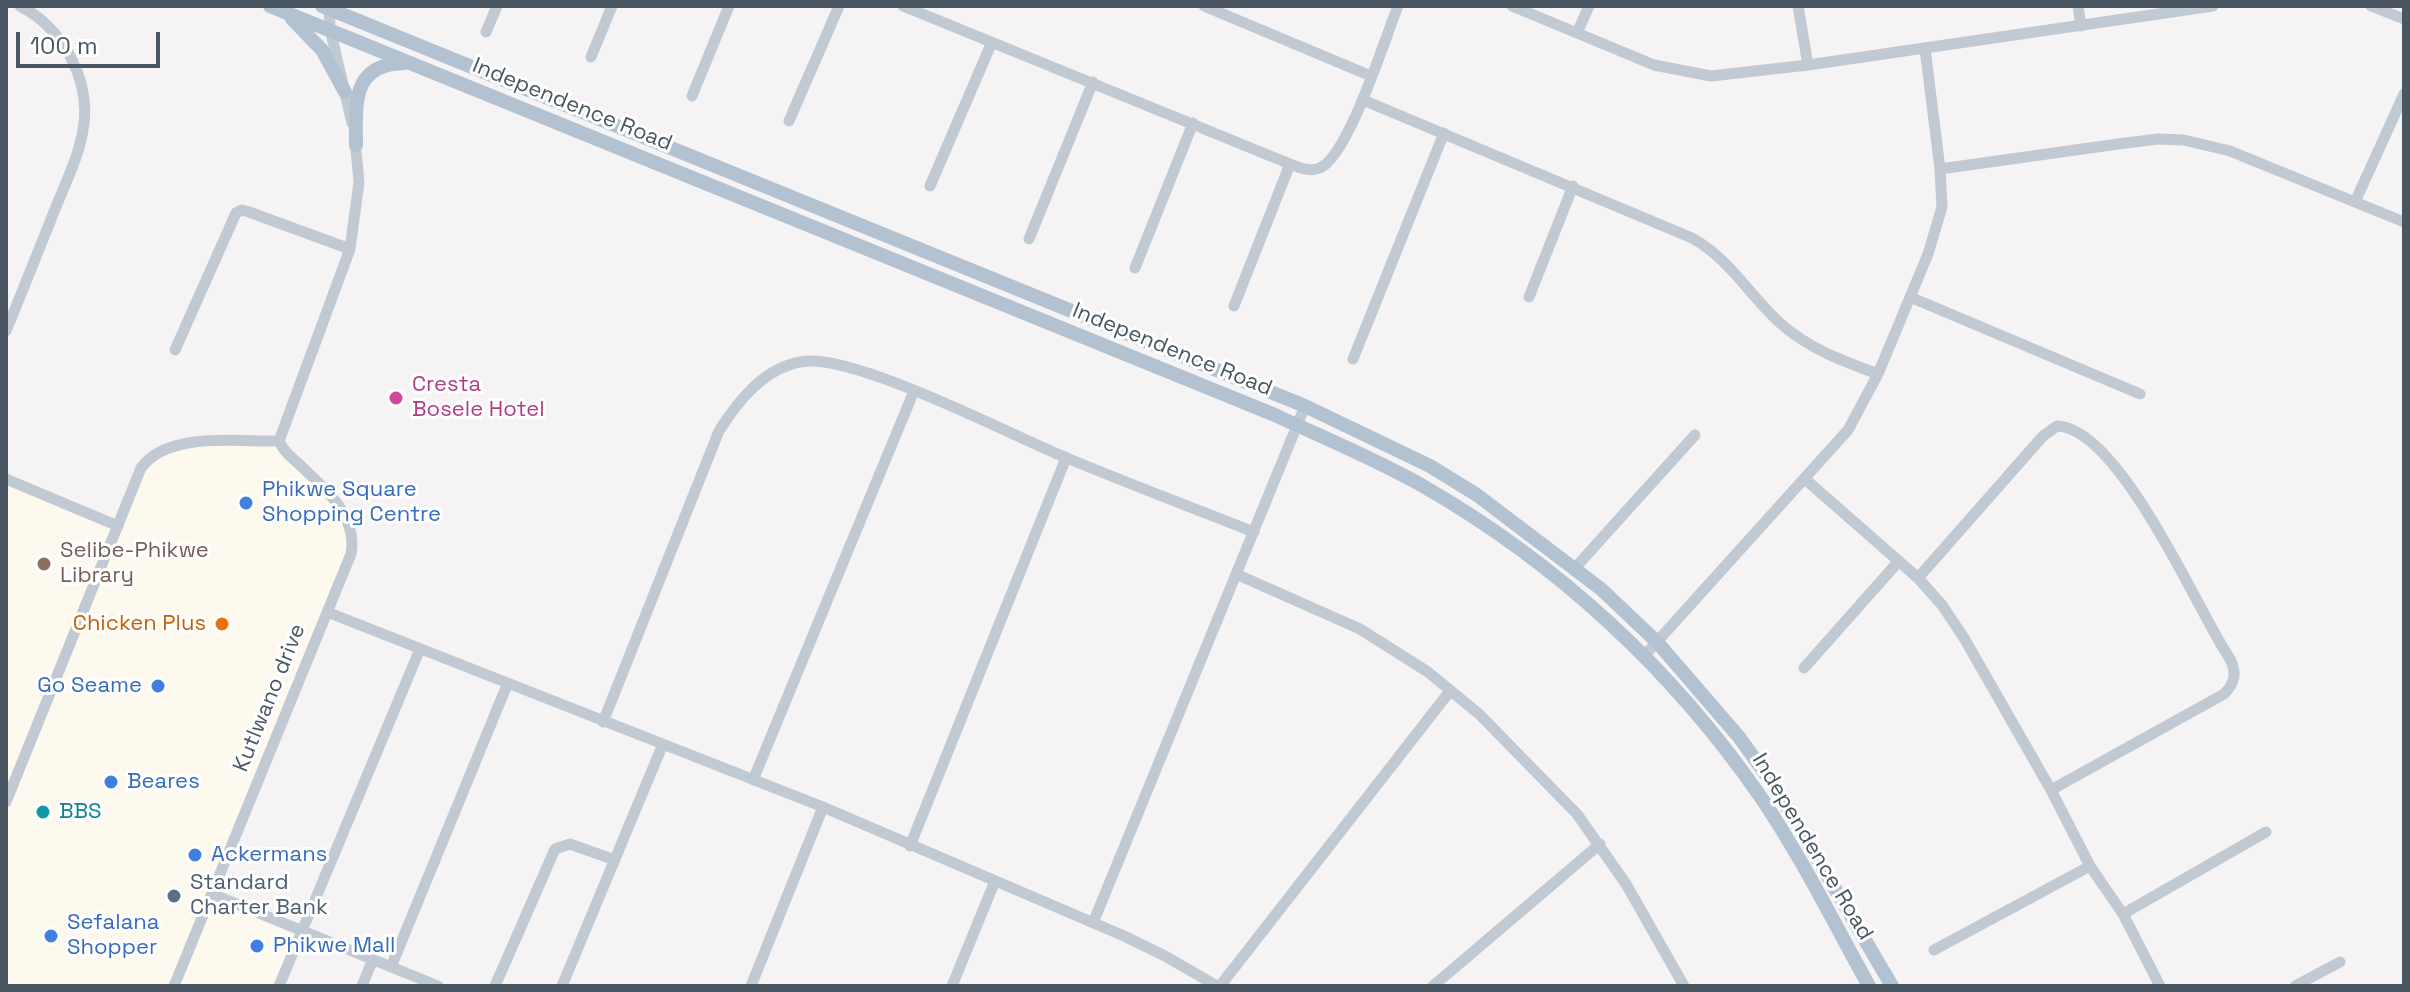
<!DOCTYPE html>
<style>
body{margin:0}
#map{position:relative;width:2410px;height:992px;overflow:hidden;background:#f5f3f3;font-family:"Space Grotesk",sans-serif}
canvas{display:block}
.frame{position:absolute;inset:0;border:8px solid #4a5661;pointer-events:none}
.scale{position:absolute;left:16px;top:32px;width:144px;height:36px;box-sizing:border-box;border:4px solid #4a5661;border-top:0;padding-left:10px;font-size:24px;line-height:28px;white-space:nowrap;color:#4a5661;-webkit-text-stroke:6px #fff;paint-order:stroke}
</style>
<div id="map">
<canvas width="2410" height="992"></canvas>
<div class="frame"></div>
<div class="scale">100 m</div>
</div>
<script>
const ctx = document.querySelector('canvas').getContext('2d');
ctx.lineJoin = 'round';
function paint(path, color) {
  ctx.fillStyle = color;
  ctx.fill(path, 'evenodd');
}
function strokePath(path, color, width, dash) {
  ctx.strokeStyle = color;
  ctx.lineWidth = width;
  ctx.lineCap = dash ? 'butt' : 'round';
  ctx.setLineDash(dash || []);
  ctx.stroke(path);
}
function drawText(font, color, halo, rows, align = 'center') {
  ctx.font = font + ' "Space Grotesk",sans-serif';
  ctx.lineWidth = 6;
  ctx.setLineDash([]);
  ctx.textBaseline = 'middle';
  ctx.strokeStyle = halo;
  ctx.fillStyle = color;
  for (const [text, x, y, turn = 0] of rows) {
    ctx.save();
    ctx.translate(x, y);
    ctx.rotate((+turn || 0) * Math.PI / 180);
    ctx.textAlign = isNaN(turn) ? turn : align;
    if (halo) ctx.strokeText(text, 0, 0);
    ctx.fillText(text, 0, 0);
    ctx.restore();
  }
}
paint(new Path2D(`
 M279 438 335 500 352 535 328 611 212 894 301 931 279 986H6V479L118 526 141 468 160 450Z`), '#fdf9ef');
strokePath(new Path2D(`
 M329 6 330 29 352 123
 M903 6 1290 164C1300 168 1310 172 1320 168 1349 155 1385 38 1398 6
 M1204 6 1371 76
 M1512 6 1654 65 1711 76 1808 65 2213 6
 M1798 6 1808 65
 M2078 6 2081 26
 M2371 6 2404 19
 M486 32 497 6
 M1577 33 1589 6
 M591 57 612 6
 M692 96 729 6
 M1363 100 1692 238C1729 258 1750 296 1780 323 1809 349 1843 361 1878 374
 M789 121 839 6
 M1940 169 2118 144 2158 139 2184 140 2230 151 2404 222
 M930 186 992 42
 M2355 202 2404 94
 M1029 239 1093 82
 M1135 268 1193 123
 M1529 297 1573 186
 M1910 297 2140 394
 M1234 306 1290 164
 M6 331C21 295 35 259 50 222 61 192 78 161 83 130 92 81 63 28 20 6
 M175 350 236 213 242 210 249 212 350 249
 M1353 359 1444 133
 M279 441 350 249 359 182 355 140
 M6 479 118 526
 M1805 479 1918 578 1942 605 1964 638 2051 790 2090 866 2123 914 2160 986
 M1575 568 1695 435
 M1236 574 1360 629 1428 672 1479 714 1577 814 1626 884 1684 986
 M1918 578 2043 436 2057 426C2120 428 2196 608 2230 659 2237 673 2235 683 2224 694L2051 790
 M327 612 823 807 1124 936 1165 956 1217 986
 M1645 655 1848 430 1878 374 1928 254 1942 207 1940 169 1925 49
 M1804 668 1898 562
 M603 722 719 431C738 401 763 369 800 362 851 351 1012 436 1067 458 1129 484 1191 507 1254 532
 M753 780 914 391
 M6 802 141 468C168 431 237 442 279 441
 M910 846 1066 458
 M212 894 438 986
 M2123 914 2266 832
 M1093 923 1305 406
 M1934 950 2090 866
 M391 967 507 685
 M174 986 351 554C358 515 325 489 300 465 292 458 283 451 279 441
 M279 986 420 649
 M362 986 373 959
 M495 986 555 849 570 844 615 860
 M562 986 663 744
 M751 986 823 807
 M952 986 995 881
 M1220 986 1450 691
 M1433 986 1600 844
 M2295 986 2340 962`), '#c1cad2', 11);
strokePath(new Path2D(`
 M270 6 1275 415C1324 438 1375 459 1423 486 1557 563 1672 669 1760 796 1801 856 1834 923 1869 986
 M322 6 1305 406 1430 466 1477 495 1601 589 1657 642 1739 737 1777 790 1892 986
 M292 19 322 50 345 92
 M356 145C356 103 351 64 405 63`), '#b3c2d1', 14);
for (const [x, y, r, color] of [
 [396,398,8,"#d1479c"],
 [246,503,8,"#3f7fe0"],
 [44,564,8,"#8d6e63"],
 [222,624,8,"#e8710a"],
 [158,686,8,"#3f7fe0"],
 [111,782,8,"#3f7fe0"],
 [43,812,8,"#0f9aa8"],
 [195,855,8,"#3f7fe0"],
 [174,896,8,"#5c6f8a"],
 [51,936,8,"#3f7fe0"],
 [257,946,8,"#3f7fe0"]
]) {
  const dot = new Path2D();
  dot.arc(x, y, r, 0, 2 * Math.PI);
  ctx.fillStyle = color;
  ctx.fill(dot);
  strokePath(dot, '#fff', 3);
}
drawText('22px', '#4a5661', '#fff', [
 ["Independence Road",572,105,22],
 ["Independence Road",1172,350,22],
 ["Kutlwano drive",270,698,-68],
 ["Independence Road",1812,847,59]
]);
drawText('22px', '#b23c85', '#fff', [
 ["Cresta",412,385],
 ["Bosele Hotel",412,410]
], 'left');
drawText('22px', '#366cbe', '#fff', [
 ["Phikwe Square",262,490],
 ["Shopping Centre",262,515],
 ["Go Seame",142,686,"right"],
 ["Beares",127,782],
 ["Ackermans",211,855],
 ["Sefalana",67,923],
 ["Shopper",67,948],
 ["Phikwe Mall",273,946]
], 'left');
drawText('22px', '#785e54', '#fff', [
 ["Selibe-Phikwe",60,551],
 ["Library",60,576]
], 'left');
drawText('22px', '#c56008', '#fff', [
 ["Chicken Plus",206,624]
], 'right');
drawText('22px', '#0d838f', '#fff', [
 ["BBS",59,812]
], 'left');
drawText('22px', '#4e5e75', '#fff', [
 ["Standard",190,883],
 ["Charter Bank",190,908]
], 'left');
</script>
